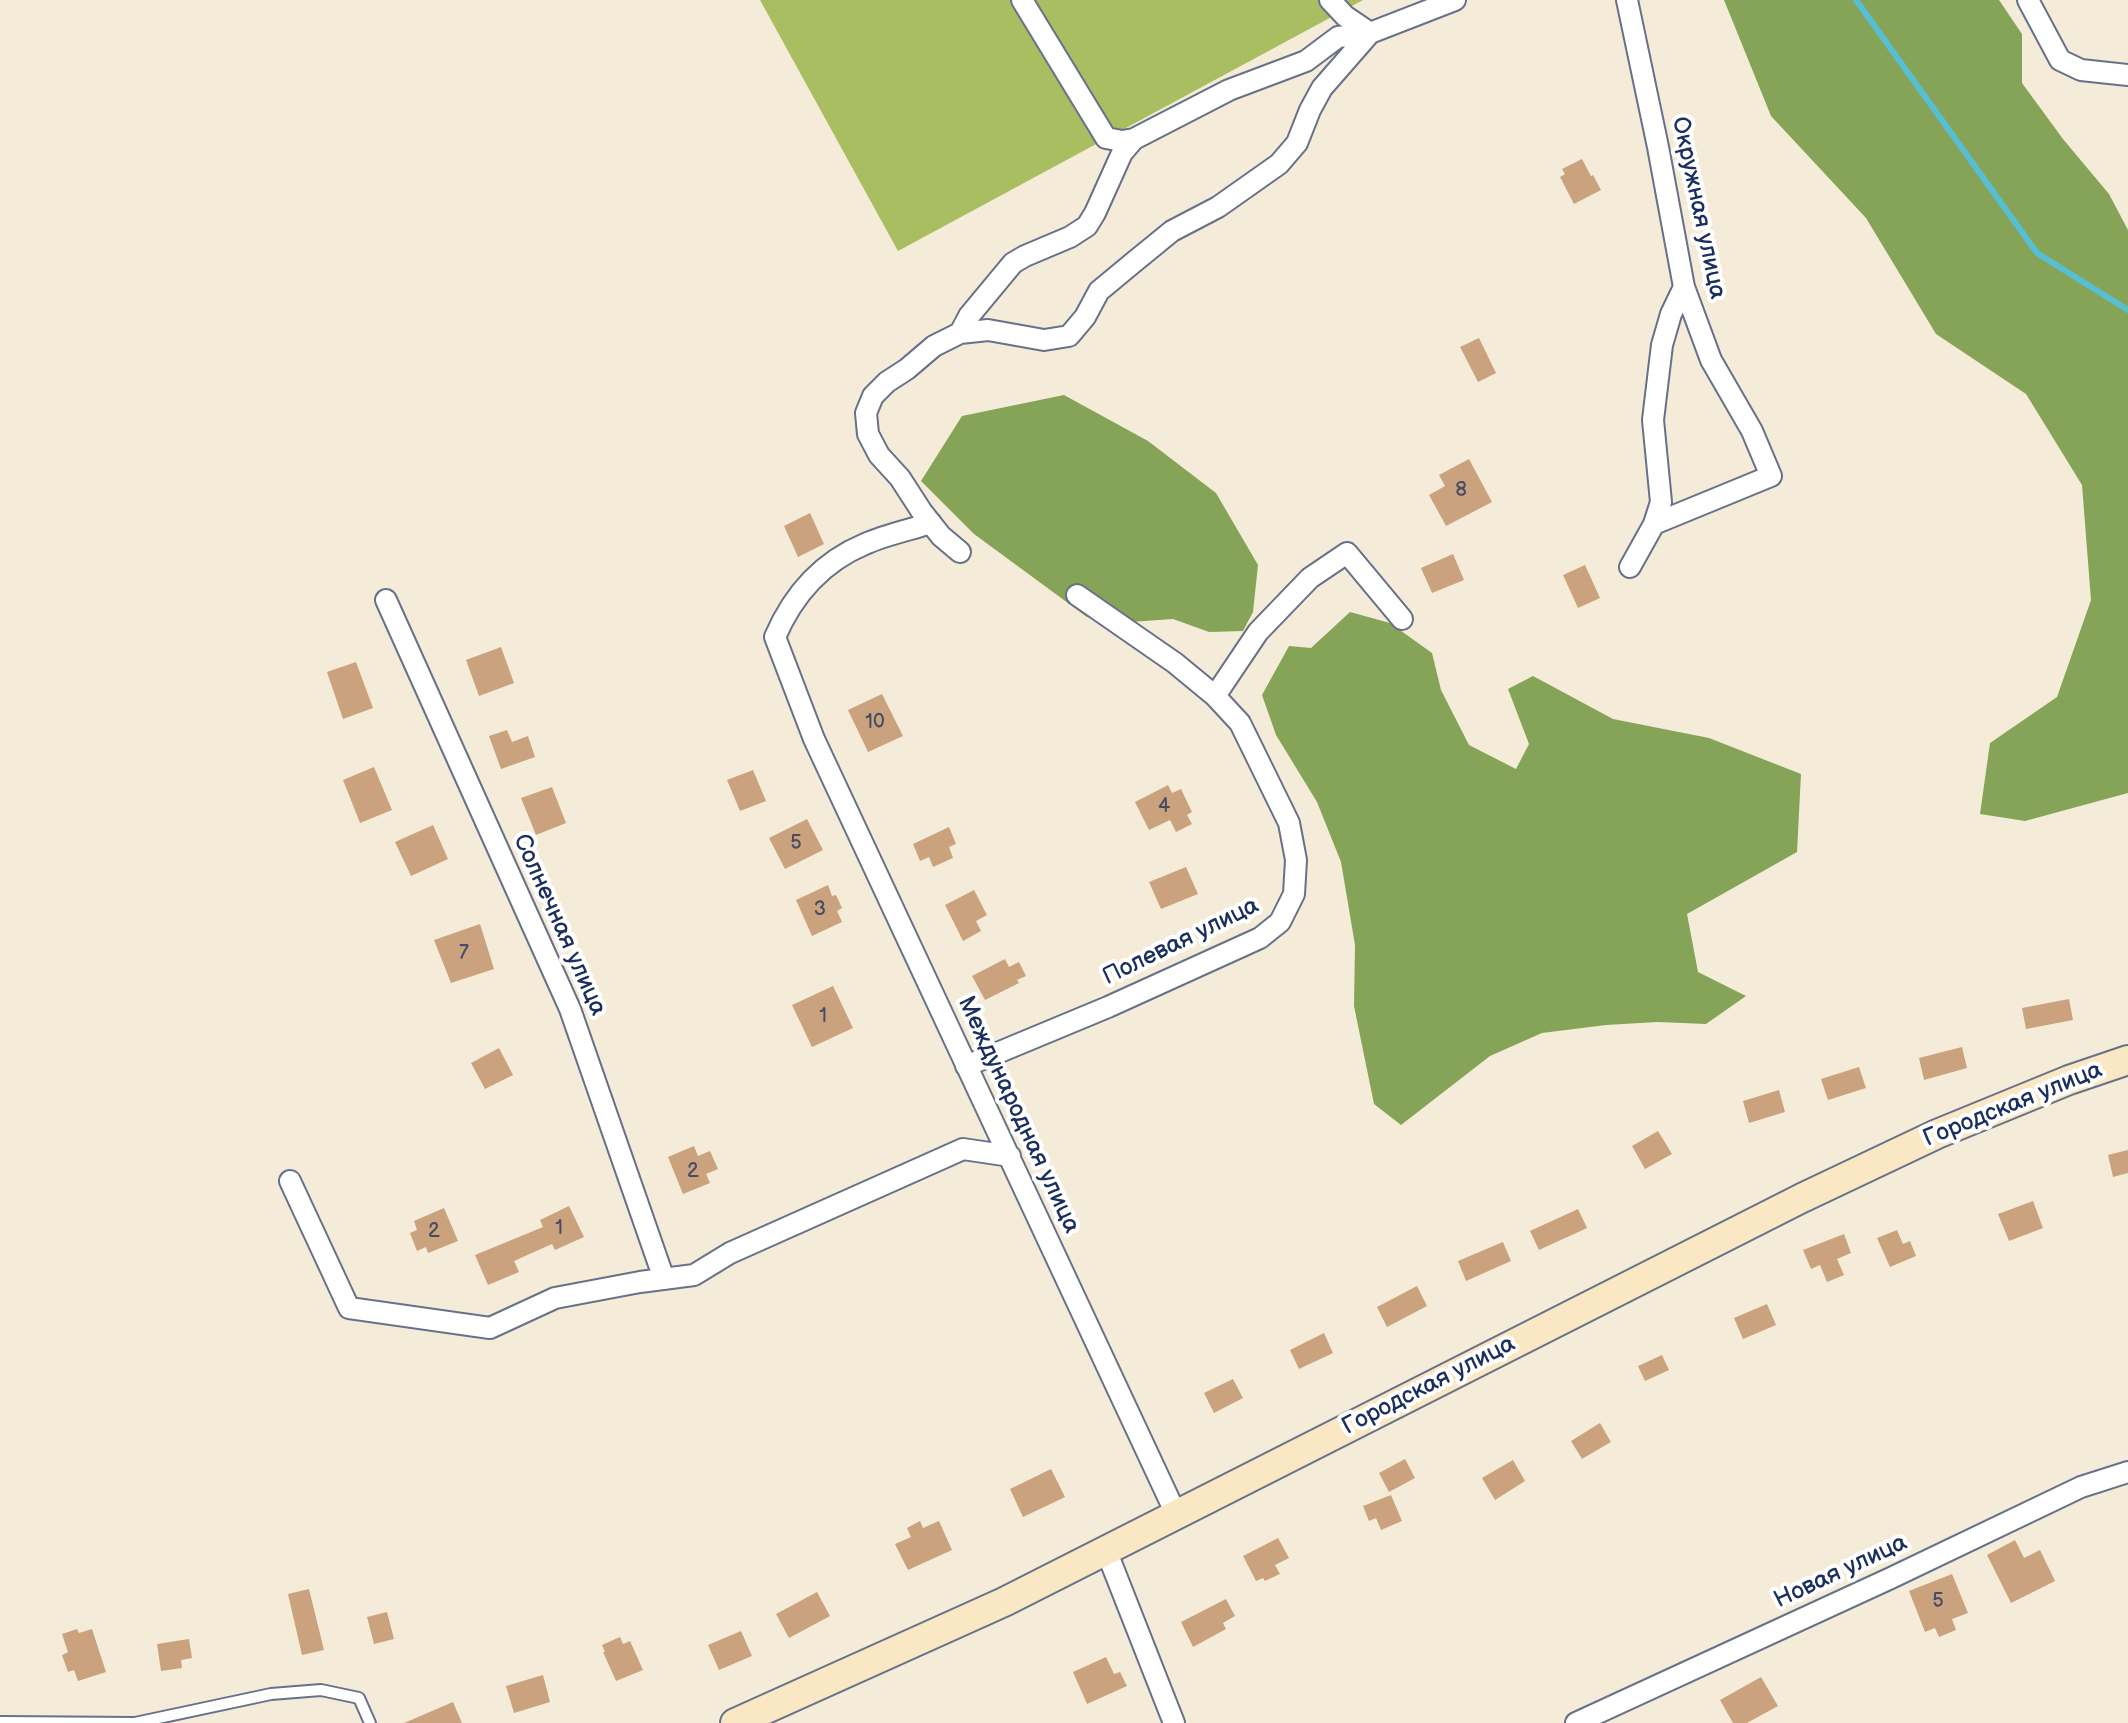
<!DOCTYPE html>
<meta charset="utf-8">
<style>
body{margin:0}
canvas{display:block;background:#f4ecd8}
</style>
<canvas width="2128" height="1723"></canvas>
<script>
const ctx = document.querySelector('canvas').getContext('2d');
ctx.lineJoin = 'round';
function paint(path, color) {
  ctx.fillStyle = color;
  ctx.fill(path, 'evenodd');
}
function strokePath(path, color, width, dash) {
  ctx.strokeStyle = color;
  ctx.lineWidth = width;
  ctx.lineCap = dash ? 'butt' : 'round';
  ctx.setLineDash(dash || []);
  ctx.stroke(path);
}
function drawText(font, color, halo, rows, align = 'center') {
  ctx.font = font + ' "Balsamiq Sans",sans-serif';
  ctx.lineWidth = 8;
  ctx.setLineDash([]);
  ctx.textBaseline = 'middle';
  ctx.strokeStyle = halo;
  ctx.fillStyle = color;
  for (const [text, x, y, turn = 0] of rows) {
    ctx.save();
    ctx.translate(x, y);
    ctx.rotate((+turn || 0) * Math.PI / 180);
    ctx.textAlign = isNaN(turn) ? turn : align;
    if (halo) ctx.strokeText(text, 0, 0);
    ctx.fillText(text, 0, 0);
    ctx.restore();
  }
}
paint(new Path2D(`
 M760 0H1363L898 251Z`), '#a9bd61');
paint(new Path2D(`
 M1724 0H1999L2022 34V83L2063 139 2109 194 2128 230V793L2025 821 1980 814 1990 743 2057 697 2091 600 2082 485 2026 394 1936 334 1866 218 1771 116Z
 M1064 395 1148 441 1216 493 1258 565 1253 612 1243 631 1209 632 1173 619 1130 622 1087 617 974 534 921 481 962 416Z
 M1350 612 1390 623 1432 653 1441 690 1469 745 1516 769 1529 744 1508 689 1533 676 1613 719 1709 738 1801 774 1797 852 1687 914 1698 972 1746 996 1706 1024 1658 1022 1606 1025 1542 1033 1490 1056 1401 1125 1374 1104 1354 1006 1355 945 1341 862 1317 802 1276 735 1262 695 1289 646 1311 648Z`), '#86a457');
strokePath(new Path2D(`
 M1856 0 2037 253 2128 310`), '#57bfd4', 6);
paint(new Path2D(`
 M1582 159 1591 176 1593 175 1601 190 1574 204 1560 177 1565 174 1562 169Z
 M1479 338 1496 373 1478 382 1460 347Z
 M1469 459 1492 502 1446 526 1429 495 1445 486 1439 475Z
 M810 513 824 544 798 557 784 526Z
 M1453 554 1464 580 1432 593 1421 568Z
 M1585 565 1600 598 1578 608 1563 575Z
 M501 647 514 683 479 696 466 660Z
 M356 662 373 708 343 719 327 672Z
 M882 694 903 736 868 752 848 710Z
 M507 730 512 742 528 736 535 757 501 769 489 736Z
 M374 767 392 810 360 823 343 780Z
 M753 770 766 801 740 811 727 780Z
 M1168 785 1172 793 1181 789 1192 812 1187 815 1192 824 1176 832 1170 820 1149 830 1135 802Z
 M552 787 566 823 536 835 521 798Z
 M807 819 823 850 785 869 769 838Z
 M433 825 448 859 411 876 395 842Z
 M949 827 956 844 949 847 953 858 933 867 929 857 920 861 913 844Z
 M1186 867 1198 894 1161 909 1149 882Z
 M828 885 832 896 836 895 842 908 837 911 842 922 812 936 796 900Z
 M974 890 987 915 976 921 981 931 963 941 945 905Z
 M480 924 494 969 451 983 434 940Z
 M1005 959 1009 967 1019 962 1026 976 1017 980 1019 983 985 1000 972 976Z
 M833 986 853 1028 812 1047 792 1005Z
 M2069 999 2073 1020 2026 1029 2022 1008Z
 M1962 1047 1967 1068 1924 1080 1919 1058Z
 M499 1048 513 1075 485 1089 471 1063Z
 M1859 1067 1866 1088 1828 1100 1821 1079Z
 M1779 1090 1785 1112 1749 1123 1743 1101Z
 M1658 1131 1672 1154 1645 1169 1632 1146Z
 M694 1146 698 1156 710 1151 718 1169 706 1174 710 1183 683 1194 668 1157Z
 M2128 1150V1173L2113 1177 2108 1155Z
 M2033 1201 2043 1228 2009 1241 1998 1214Z
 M569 1206 584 1237 555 1250 552 1244 514 1261 519 1272 488 1285 475 1255 543 1227 540 1220Z
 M444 1208 458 1241 428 1253 426 1247 417 1251 410 1233 417 1230 414 1221Z
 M1578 1209 1587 1228 1539 1250 1530 1231Z
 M1897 1230 1903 1244 1910 1241 1916 1256 1890 1267 1877 1238Z
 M1844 1234 1851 1253 1837 1259 1844 1275 1827 1282 1820 1265 1811 1269 1803 1250Z
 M1503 1242 1511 1261 1466 1281 1458 1261Z
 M1417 1286 1427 1306 1387 1327 1377 1307Z
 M1767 1304 1776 1325 1743 1339 1734 1318Z
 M1324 1333 1333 1353 1299 1369 1290 1350Z
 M1662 1355 1669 1370 1645 1381 1638 1366Z
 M1233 1379 1243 1398 1214 1413 1204 1393Z
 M1600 1423 1611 1442 1582 1459 1571 1441Z
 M1405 1459 1415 1478 1389 1492 1379 1473Z
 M1513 1460 1525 1481 1495 1500 1482 1478Z
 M1051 1469 1065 1497 1023 1517 1010 1489Z
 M1391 1495 1402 1521 1381 1530 1376 1518 1369 1521 1363 1506Z
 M920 1521 923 1528 939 1521 952 1550 908 1570 895 1544 911 1537 907 1528Z
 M1278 1538 1289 1558 1275 1565 1280 1574 1265 1581 1263 1578 1256 1581 1243 1556Z
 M2015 1540 2024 1558 2040 1550 2055 1581 2011 1603 1987 1555Z
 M1952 1574 1968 1613 1952 1619 1956 1630 1939 1637 1935 1628 1925 1632 1909 1591Z
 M309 1589 324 1650 302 1655 288 1594Z
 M817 1592 830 1616 789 1638 776 1614Z
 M1226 1599 1235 1616 1223 1623 1226 1629 1193 1647 1181 1622Z
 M387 1612 394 1639 374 1644 367 1617Z
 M77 1629 79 1633 92 1629 106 1672 78 1681 74 1670 68 1672 62 1655 68 1652 62 1634Z
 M741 1631 752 1656 719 1670 708 1645Z
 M620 1637 623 1644 630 1641 643 1670 616 1681 603 1652H605L602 1645Z
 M189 1639 192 1658 181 1660 182 1668 161 1671 157 1644Z
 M1106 1657 1114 1674 1120 1672 1127 1686 1087 1704 1073 1672Z
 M543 1675 550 1702 514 1713 506 1686Z
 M1761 1677 1778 1706 1747 1723H1733L1720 1700Z
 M453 1702 462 1723H404Z`), '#caa37e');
const lane = new Path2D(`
 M0 1722 135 1723 271 1694 321 1690 359 1698 370 1723`);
const street = new Path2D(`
 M1022 0 1106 138 1122 141 1134 139 1229 90 1306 61 1338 37 1370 33 1455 0
 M1627 0 1658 147 1684 287 1711 360 1752 431 1771 476 1654 524 1630 567
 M2028 0 2060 60 2081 70 2128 75
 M960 333 988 330 1044 340 1069 336 1085 317 1099 291 1134 262 1172 231 1218 207 1279 164 1297 143 1310 110 1322 88 1370 33 1345 16 1330 0
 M931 523C909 530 885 535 865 544 822 562 793 595 775 637L814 739 1176 1514
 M1654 524 1661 502 1653 420 1662 345 1671 314 1684 287
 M960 552 941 536 922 512 900 478 879 455 868 434 866 413 873 396 887 382 907 369 934 346 960 333 969 316 1013 263 1025 256 1070 237 1087 226 1095 213 1122 153 1134 139
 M1077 595 1175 663 1215 696
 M386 600 570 1009 664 1279
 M966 1066 1108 1007 1260 938 1280 922 1294 894 1296 860 1289 823 1240 723 1215 696 1258 632 1310 578 1347 553 1402 619
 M290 1181 349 1308 490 1328 555 1298 640 1282 694 1275 730 1253 963 1149 1010 1156
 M1106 1550 1174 1723
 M1576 1723 1891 1578 2081 1487 2128 1472`);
const secondary = new Path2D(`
 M735 1723 1004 1602 1802 1198 1937 1134 2069 1080 2128 1060`);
strokePath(lane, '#677189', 14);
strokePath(street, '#677189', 24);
strokePath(secondary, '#677189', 32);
strokePath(lane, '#fff', 10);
strokePath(street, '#fff', 20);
strokePath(secondary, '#fae7c3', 28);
drawText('20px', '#474c66', null, [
 ["8",1461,491],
 ["10",875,723],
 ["4",1164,807],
 ["5",796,844],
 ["3",820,910],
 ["7",464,954],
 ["1",823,1017],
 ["2",693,1172],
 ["1",559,1229],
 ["2",434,1232],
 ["5",1938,1602]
]);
drawText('24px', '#1b2f5e', '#fff', [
 ["Окружная улица",1698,208,78],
 ["Солнечная улица",559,925,66],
 ["Полевая улица",1181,942,-26],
 ["Городская улица",2013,1105,-22],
 ["Международная улица",1018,1115,65],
 ["Городская улица",1429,1386,-27],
 ["Новая улица",1841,1572,-25]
]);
</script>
